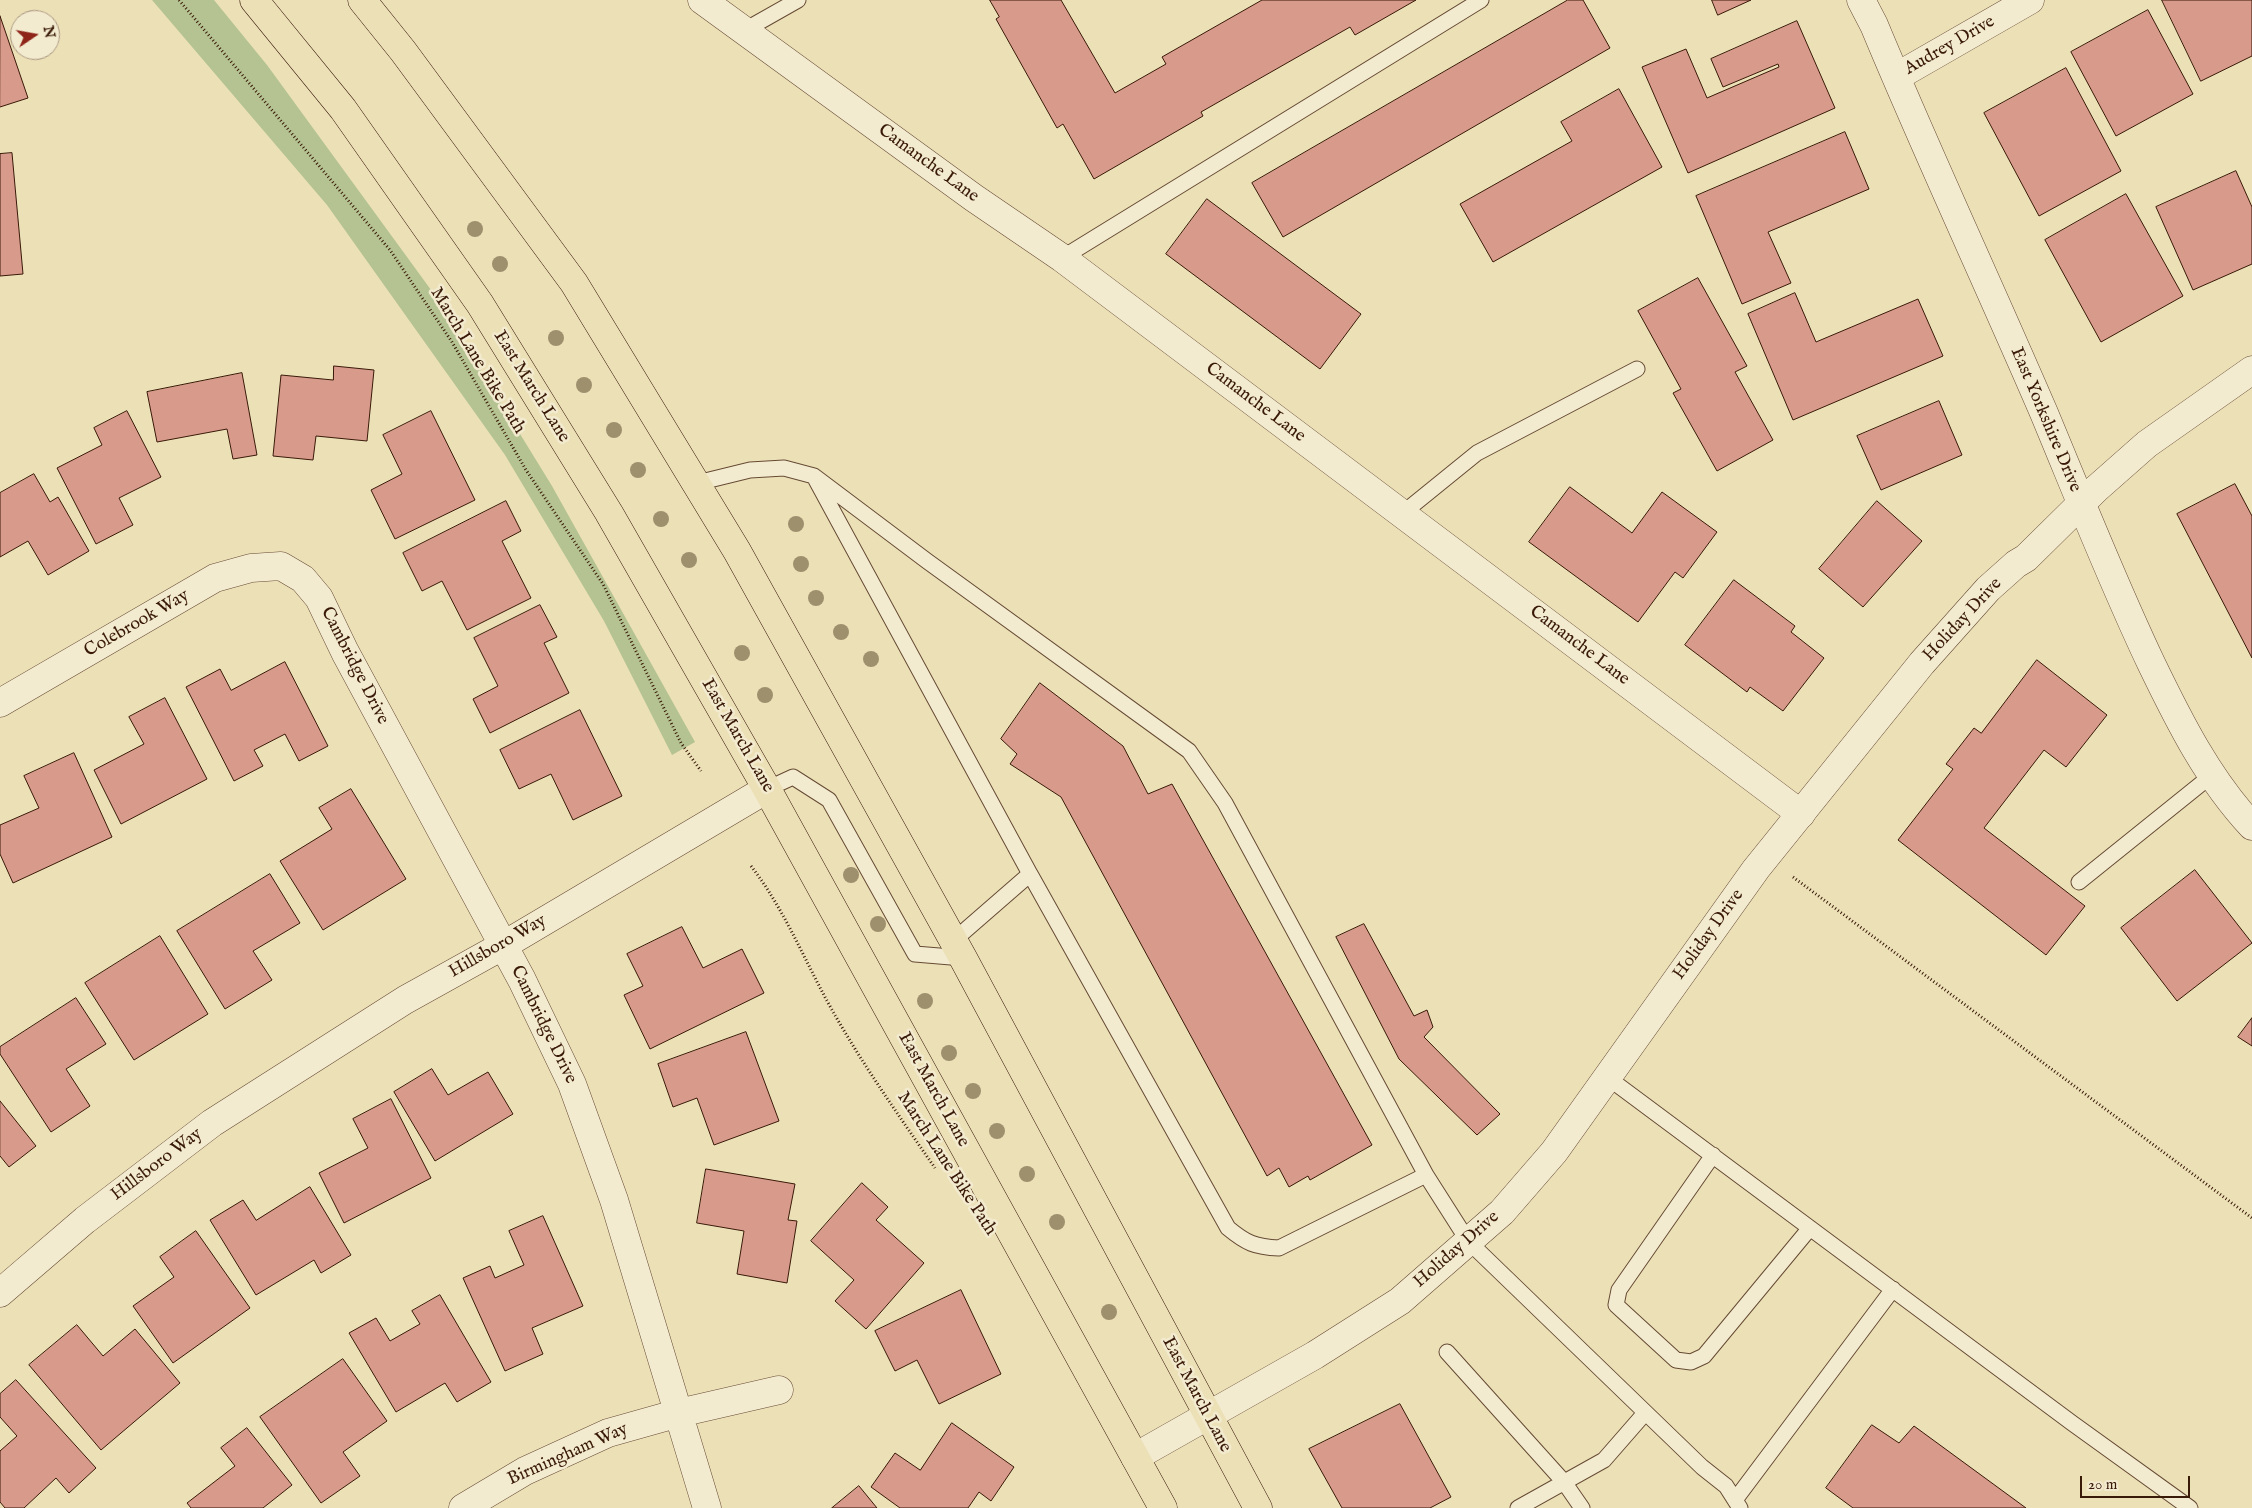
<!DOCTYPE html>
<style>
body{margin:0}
#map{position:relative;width:2252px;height:1508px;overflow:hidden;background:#ece0b7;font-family:"IM FELL English",serif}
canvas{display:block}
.north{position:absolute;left:10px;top:10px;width:50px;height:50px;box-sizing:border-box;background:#f3ebd0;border:1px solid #a99780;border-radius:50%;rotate:78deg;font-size:14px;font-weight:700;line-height:20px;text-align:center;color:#391908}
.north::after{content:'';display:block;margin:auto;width:18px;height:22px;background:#8f2418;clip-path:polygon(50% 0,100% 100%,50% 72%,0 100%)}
.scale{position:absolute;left:2080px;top:1476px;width:110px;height:22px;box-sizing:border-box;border:2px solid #391908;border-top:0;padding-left:6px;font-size:15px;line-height:18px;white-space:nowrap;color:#391908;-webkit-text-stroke:4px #f3ebd0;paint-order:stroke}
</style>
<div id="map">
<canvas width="2252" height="1508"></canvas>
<div class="north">N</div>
<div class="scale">20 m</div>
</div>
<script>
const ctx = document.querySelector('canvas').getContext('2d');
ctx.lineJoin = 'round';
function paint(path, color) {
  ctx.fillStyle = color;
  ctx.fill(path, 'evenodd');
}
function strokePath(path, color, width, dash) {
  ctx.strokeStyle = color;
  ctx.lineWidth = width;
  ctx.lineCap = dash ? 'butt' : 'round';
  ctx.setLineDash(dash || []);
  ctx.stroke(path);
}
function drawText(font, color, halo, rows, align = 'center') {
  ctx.font = font + ' "IM FELL English",serif';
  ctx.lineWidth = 5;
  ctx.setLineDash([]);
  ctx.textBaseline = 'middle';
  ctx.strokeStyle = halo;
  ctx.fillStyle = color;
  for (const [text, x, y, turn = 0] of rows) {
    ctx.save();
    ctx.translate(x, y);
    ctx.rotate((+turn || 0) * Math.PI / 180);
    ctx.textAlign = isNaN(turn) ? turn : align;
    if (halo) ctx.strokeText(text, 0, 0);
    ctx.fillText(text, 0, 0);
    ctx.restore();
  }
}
paint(new Path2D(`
 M152 0H214L267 65 434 294 552 486 695 742 672 755 604 621 505 455 327 205Z`), '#b4c391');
const building = new Path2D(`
 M990 0H1061L1115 93 1166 64 1162 57 1262 0H1416L1355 35 1350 27 1201 112 1203 116 1094 179 1063 124 1057 128 996 19 999 17Z
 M1568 0H1583L1610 48 1283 237 1252 183Z
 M1712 0H1751L1718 15Z
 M2162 0H2252V56L2201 81Z
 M2148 10 2193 94 2116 136 2071 52Z
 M0 16 28 98 0 107Z
 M1797 21 1835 108 1688 173 1642 67 1686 49 1707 98 1779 67 1778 64 1723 87 1711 59Z
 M2066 68 2121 171 2039 216 1984 113Z
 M1619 89 1662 167 1493 262 1460 204 1572 141 1561 122Z
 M1845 132 1869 189 1768 232 1791 283 1742 304 1696 196Z
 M12 153 23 274 0 276V154Z
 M2236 171 2252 207V264L2193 290 2156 207Z
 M2126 194 2183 296 2101 342 2045 240Z
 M1207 199 1361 314 1320 369 1166 254Z
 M1698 278 1747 366 1735 372 1773 440 1717 471 1673 393 1681 389 1638 311Z
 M1795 293 1816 342 1918 299 1943 356 1793 420 1748 314Z
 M334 366 374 370 367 441 316 436 313 460 273 456 281 375 333 380Z
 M242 373 257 455 233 459 227 429 157 442 147 392Z
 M1939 401 1962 455 1881 490 1857 436Z
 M127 411 161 477 119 498 133 525 96 544 57 468 102 445 94 428Z
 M431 411 475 500 395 539 371 490 402 474 383 435Z
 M34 474 50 502 58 497 89 551 48 575 28 541 0 557V493Z
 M2235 484 2252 516V658L2177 514Z
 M1570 487 1632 533 1662 492 1717 532 1683 578 1675 572 1638 622 1529 542Z
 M506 501 521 531 502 541 531 598 467 630 442 581 422 591 403 553Z
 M1877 501 1922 541 1863 607 1819 569Z
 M1734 580 1795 626 1791 632 1824 658 1783 711 1750 687 1747 692 1685 645Z
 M540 605 557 637 544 643 569 693 490 733 473 699 498 686 474 638Z
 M2037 660 2107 715 2066 767 2044 750 1984 828 2085 906 2046 955 1898 840 1953 769 1946 764 1974 728 1981 733Z
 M285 662 328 746 299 761 285 734 254 750 263 766 234 781 186 687 220 669 231 690Z
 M1040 683 1123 746 1148 794 1172 784 1372 1145 1310 1180 1308 1176 1289 1187 1279 1168 1267 1176 1061 797 1010 764 1017 754 1001 739Z
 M165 698 207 779 121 824 94 770 144 744 129 717Z
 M580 710 622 796 573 820 551 774 519 789 500 750Z
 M74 753 112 837 13 883 0 854V825L39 808 24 776Z
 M351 789 406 879 323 930 280 861 332 829 319 808Z
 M2195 870 2252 943 2177 1001 2121 928Z
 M270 874 300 923 253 951 272 980 225 1009 177 931Z
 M1364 924 1414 1016 1427 1010 1433 1027 1424 1037 1500 1114 1477 1135 1399 1059 1336 937Z
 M682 927 703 968 742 949 764 993 650 1049 624 995 643 986 627 954Z
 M160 936 208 1014 134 1060 85 983Z
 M76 998 106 1044 66 1069 90 1106 51 1132 0 1054V1047Z
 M2252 1018V1046L2238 1037Z
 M746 1032 779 1121 714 1145 697 1098 673 1107 658 1064Z
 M432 1069 448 1095 488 1072 513 1114 435 1161 394 1092Z
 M391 1099 431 1178 344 1223 319 1173 368 1148 353 1119Z
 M0 1101 36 1146 9 1167 0 1156Z
 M706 1169 795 1184 788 1220 797 1221 787 1283 737 1274 744 1231 697 1223Z
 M862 1183 888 1207 876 1220 924 1263 866 1329 835 1301 854 1280 811 1241Z
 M310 1187 351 1255 321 1273 314 1260 256 1295 210 1220 243 1200 256 1220Z
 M543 1216 583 1306 532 1328 543 1354 505 1371 463 1278 490 1266 495 1278 524 1265 509 1231Z
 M196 1231 250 1308 173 1363 133 1306 174 1277 160 1257Z
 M961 1290 1001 1374 939 1404 917 1360 895 1371 875 1331Z
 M440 1295 491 1382 457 1402 445 1383 396 1412 349 1333 376 1318 390 1341 420 1324 412 1311Z
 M77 1325 103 1356 135 1329 180 1383 101 1450 29 1365Z
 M343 1359 387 1421 343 1452 360 1476 321 1503 260 1417Z
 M16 1380 96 1468 69 1493 56 1478 24 1508H5L0 1502V1451L17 1436 0 1417V1394Z
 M1400 1404 1451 1497 1430 1508H1342L1309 1449Z
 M952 1423 1014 1467 991 1501 979 1492 968 1508H900L871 1487 895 1453 920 1470Z
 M1872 1425 1899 1443 1914 1426 2026 1508H1853L1826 1488Z
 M247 1428 292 1485 263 1508H191L187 1503 235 1466 221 1448Z
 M859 1486 877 1508H832Z`);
paint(building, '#d89a8b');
strokePath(building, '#391908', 1);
const service = new Path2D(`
 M745 30 798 0
 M1062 258 1481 0
 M816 480 1030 874
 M697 483 750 470 784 468 814 476 927 561 1189 751 1225 803 1426 1175 1279 1248C1255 1247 1246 1243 1228 1228L1030 874 953 941
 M1403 513 1477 453 1637 369
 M767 789 793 777 829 800 915 954 963 958
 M2079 882 2212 775
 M1607 1077 2072 1423 2190 1508
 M1713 1155 1619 1290 1616 1305 1676 1360 1691 1362 1704 1356 1810 1228
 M1426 1175 1468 1241 1702 1467 1726 1486 1740 1508
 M1447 1352 1564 1482 1582 1508
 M1735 1500 1893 1289
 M1518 1508 1604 1460 1645 1413`);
const minor = new Path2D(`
 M702 0 974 198 1062 258 1801 814
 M1861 0 1874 25C1928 155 1988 283 2044 413 2079 497 2112 581 2151 663 2179 721 2208 779 2252 826
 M1896 77 2030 0
 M0 703 215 578 251 568 281 566 303 579 319 598 345 652 522 980 572 1084 614 1200 707 1508
 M0 1293 85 1220 212 1123 405 1000 504 945 767 789
 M463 1508 525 1471 608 1433 679 1413 779 1390`);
const tertiary = new Path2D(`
 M1135 1457 1315 1355 1400 1301 1502 1212 1554 1152 1756 869 1922 663 1988 589 2016 564 2026 558 2096 489 2147 444 2252 370`);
const primary = new Path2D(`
 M254 0 343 109 480 304 609 513 767 789 1163 1508
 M362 0 403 51 574 283 737 551 963 958 1258 1508`);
strokePath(service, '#664b34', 17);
strokePath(minor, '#664b34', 29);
strokePath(tertiary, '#664b34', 29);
strokePath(primary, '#391908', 29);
strokePath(new Path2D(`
 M179 0 390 250 452 342 526 470 603 584 681 743 701 771
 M751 866C782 906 802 954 826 999 858 1058 897 1113 935 1168
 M1793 877 2252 1218`), '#391908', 3, [1, 2.5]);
strokePath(service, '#f3ebd0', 15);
strokePath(minor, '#f3ebd0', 28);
strokePath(tertiary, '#f3ebd0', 28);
strokePath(primary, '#ece0b7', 28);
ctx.fillStyle = '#9e8f6d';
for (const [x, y] of [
 [475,229],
 [500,264],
 [556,338],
 [584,385],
 [614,430],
 [638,470],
 [661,519],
 [796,524],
 [689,560],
 [801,564],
 [816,598],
 [841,632],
 [742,653],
 [871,659],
 [765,695],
 [851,875],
 [878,924],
 [925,1001],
 [949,1053],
 [973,1091],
 [997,1131],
 [1027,1174],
 [1057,1222],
 [1109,1312]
]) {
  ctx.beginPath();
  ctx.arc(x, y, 8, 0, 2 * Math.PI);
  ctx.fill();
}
drawText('18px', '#391908', '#f3ebd0', [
 ["Audrey Drive",1950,46,-30],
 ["Camanche Lane",928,164,36],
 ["March Lane Bike Path",477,361,59],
 ["East March Lane",531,387,58],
 ["Camanche Lane",1255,403,37],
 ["East Yorkshire Drive",2045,420,67],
 ["Holiday Drive",1963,620,-47],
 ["Colebrook Way",137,624,-30],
 ["Camanche Lane",1579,646,37],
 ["Cambridge Drive",354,666,63],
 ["East March Lane",737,736,60],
 ["Holiday Drive",1709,935,-54],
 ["Hillsboro Way",498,947,-30],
 ["Cambridge Drive",543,1025,64],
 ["East March Lane",933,1090,61],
 ["March Lane Bike Path",946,1164,57],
 ["Hillsboro Way",157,1165,-37],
 ["Holiday Drive",1457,1250,-41],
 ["East March Lane",1196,1395,62],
 ["Birmingham Way",568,1455,-24]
]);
</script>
